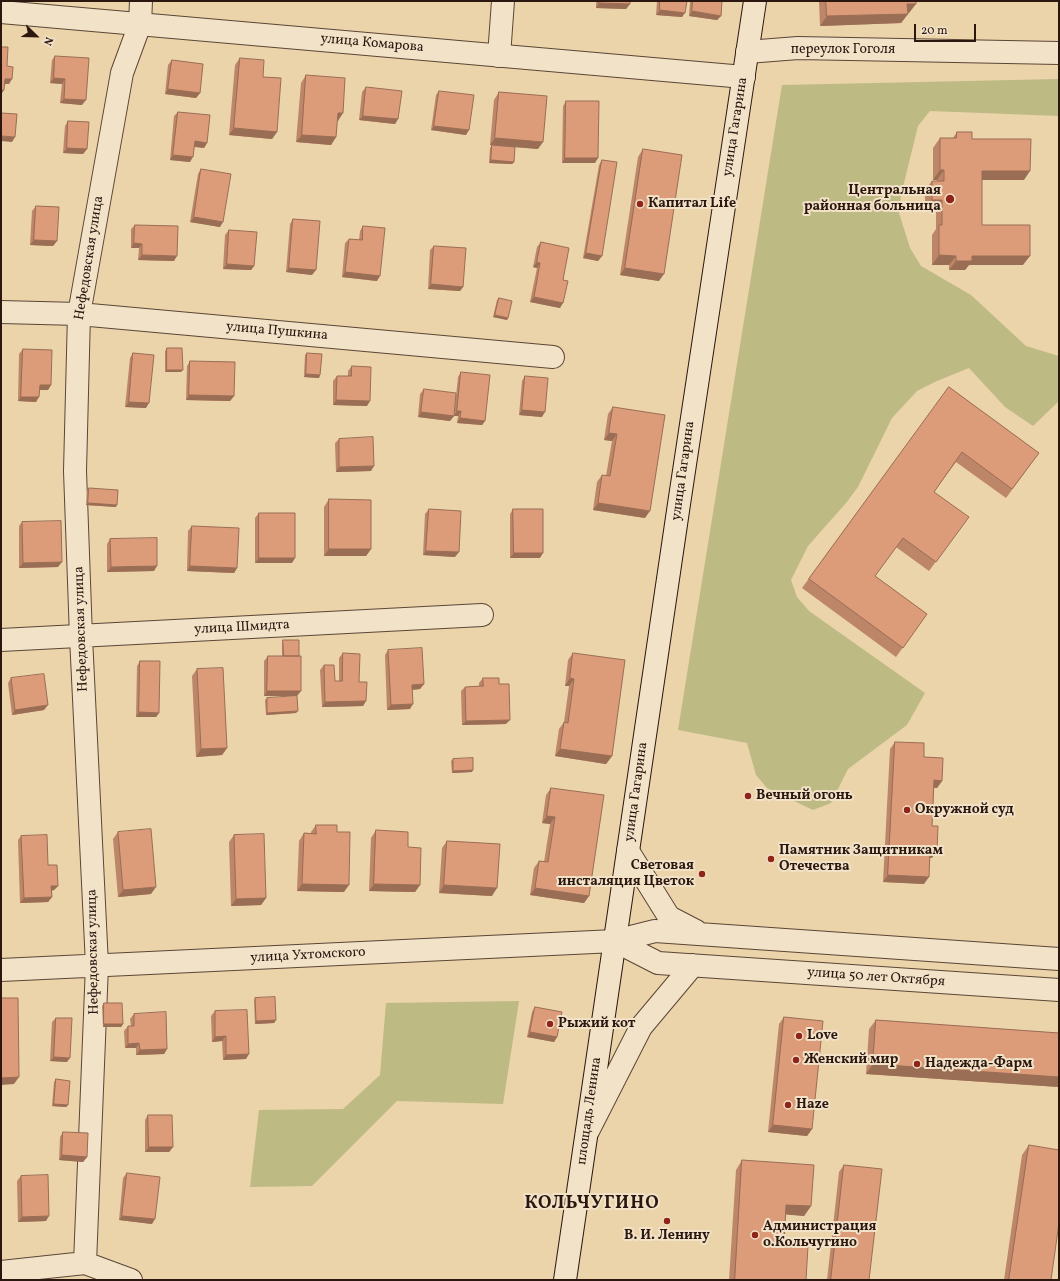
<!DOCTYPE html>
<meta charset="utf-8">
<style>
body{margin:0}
#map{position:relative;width:1060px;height:1281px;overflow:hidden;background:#ebd3aa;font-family:Vollkorn,serif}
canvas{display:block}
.frame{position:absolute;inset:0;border:2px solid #2b1710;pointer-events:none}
.north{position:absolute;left:16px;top:16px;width:40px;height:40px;-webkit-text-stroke:3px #f2e2c8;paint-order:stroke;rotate:113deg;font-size:11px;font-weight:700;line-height:16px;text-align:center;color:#2b1710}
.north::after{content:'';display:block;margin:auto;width:14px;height:18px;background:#2b1710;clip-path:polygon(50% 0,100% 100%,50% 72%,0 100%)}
.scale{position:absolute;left:914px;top:24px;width:62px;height:18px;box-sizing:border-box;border:2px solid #2b1710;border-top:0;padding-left:5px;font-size:12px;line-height:14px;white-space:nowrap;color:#2b1710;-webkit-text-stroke:3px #f2e2c8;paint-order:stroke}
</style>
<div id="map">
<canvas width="1060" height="1281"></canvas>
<div class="frame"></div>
<div class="north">N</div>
<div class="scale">20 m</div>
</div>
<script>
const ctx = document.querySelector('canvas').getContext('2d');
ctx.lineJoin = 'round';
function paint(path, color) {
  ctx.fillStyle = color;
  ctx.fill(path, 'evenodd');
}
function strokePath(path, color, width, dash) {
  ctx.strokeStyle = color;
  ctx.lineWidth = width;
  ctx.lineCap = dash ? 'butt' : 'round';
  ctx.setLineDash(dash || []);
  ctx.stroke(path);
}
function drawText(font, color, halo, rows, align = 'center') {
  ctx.font = font + ' Vollkorn,serif';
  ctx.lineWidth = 4;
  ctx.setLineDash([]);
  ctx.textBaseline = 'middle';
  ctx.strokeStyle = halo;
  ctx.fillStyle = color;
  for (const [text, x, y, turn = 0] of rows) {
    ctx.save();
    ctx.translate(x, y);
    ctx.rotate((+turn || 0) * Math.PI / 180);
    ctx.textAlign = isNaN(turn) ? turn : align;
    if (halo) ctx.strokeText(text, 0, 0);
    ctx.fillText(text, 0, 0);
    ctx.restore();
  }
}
paint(new Path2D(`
 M1059 79V116L930 111 918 126 901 195 899 213 910 248 921 266 971 295 1026 346 1059 356V401L1033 426 1005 407 969 368 937 381 917 391 892 418 858 487 846 503 808 546 791 580 797 597 809 611 925 693 907 725 848 769 831 803 813 810 767 788 756 775 747 743 678 730 782 85Z
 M519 1001 503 1104 397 1101 312 1186 250 1187 259 1110 343 1109 380 1075 386 1003Z`), '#beba84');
const minor = new Path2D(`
 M747 52 798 48 1059 53
 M499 56 503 1
 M1 312 79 314 553 357
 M1 640 482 615
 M628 851 669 917 696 931
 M615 941 658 963 1059 990
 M1 970 615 941 655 931 1059 959
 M588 1131 641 1027 693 965
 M85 1263 97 965 81 637 75 471 79 314 122 73 140 24 141 1
 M1 1272 85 1263 131 1280`);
const tertiary = new Path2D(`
 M1 12 744 77`);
const secondary = new Path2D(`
 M565 1280 679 504 755 1`);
strokePath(minor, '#5b4636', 24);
strokePath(tertiary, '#5b4636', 24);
strokePath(secondary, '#2b1710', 24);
strokePath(minor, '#f2e2c8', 22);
strokePath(tertiary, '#f2e2c8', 22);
strokePath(secondary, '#f2e2c8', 22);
paint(new Path2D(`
 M596 1H630V4L626 9 596 8Z
 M657 1H687L682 17 656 15Z
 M690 1H722L721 16 717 20 689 16Z
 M819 1H916L909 13H907L908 14 901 23 820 26Z
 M55 56 82 105 60 103 62 84 50 83 52 60Z
 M240 58 263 77 277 132 272 139 229 135 235 65Z
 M172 60 200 93 196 98 165 94 168 65Z
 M306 75 338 121H337L336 137 331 145 296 142 301 83Z
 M366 87 398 119 395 124 359 120 362 92Z
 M439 91 466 135 431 130 436 95Z
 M499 92 538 149 515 147 514 162 512 164 489 163 490 148 492 145H496H490L494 100Z
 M566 101 595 163H562L563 106Z
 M178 112 207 143 204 148 194 147 190 162 170 160 174 116Z
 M68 121 87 149 83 154 63 153 65 126Z
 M957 132 972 139 1024 180H982V225L1023 265H969L965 270H949V265H932V235L936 229V209H925V190L932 181H937V180H933V148L940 138H953Z
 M643 149 659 281 620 275 638 157Z
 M602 160V256L598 261 583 258 599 165Z
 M201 169 220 227 190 222 198 174Z
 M36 206 57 241 53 246 30 245 32 211Z
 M293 219 312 275 286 272 290 224Z
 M135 225 174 261 138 260 139 248H131V229Z
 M363 226 377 281 342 277 345 243 349 239 359 240 360 231Z
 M229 230 254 266 251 270 223 269 225 235Z
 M541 242 563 280 560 308 530 302 537 268 533 267 537 247Z
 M434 246 463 287 460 291 428 289 430 250Z
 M499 298 508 318 507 320 493 317 497 300Z
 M167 348 181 372H165V351Z
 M23 349 51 385 48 390H40L36 402 18 401 19 354Z
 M133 353 146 408 125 407 130 358Z
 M307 353 320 375 319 378 304 377 305 355Z
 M190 361 234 396 230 401 186 400 187 366Z
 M352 366 367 406 333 405V381L337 376H348V371Z
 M461 372 485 421 482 425 457 423 458 416H454L458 377Z
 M525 376 542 417 519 415 522 381Z
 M949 387 1039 453 1006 498 956 462 934 492 962 526 929 571 896 547 875 576 927 614 896 657 802 588Z
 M424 389 454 416 450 421 418 417 420 394Z
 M613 407 645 518 593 510 597 482 602 475 606 476 612 441 604 440 608 414Z
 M339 439 371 471 336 472 335 443Z
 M89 488 116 507 86 505 87 491Z
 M329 499 371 549 366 556H324V507Z
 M429 509 455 557 423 555 425 514Z
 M513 509 540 558H510V514Z
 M259 513 292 563H255V518Z
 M22 522 58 567 19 568V526Z
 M192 526 237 568 234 573 187 571 188 531Z
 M110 539 154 571 107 572V544Z
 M283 640 297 696H264V661L268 656H282V643Z
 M388 650 424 684 420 689 412 690 410 709 387 710 385 655Z
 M343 653 359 682 366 701 363 706 322 707 320 670 324 665 335 681H339V658Z
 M573 653 612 756 606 764 555 756 559 729 564 722 569 686H565L568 660Z
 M140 661 159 713 156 717H136L137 666Z
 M197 669 227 748 222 755 196 757 192 676Z
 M11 678 44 710 12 715 8 683Z
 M483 678 499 684 506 724 462 725 461 691 465 687 479 686V683Z
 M267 698 296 713 266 715 265 700Z
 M895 742 924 757 942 781 937 788H934L932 826V858H930L924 884 883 882 890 749Z
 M453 759 472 772 452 773 451 761Z
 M551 788 589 896 584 903 530 895 534 868 539 861 544 862 550 824 542 823 546 795Z
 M316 825 337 832 344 892 297 891 299 841 304 833 311 834V832Z
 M376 830 408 847 420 885 415 892 369 891 371 838Z
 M118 832 151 894 118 897 113 839Z
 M234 835 266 898 261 905 231 906 229 842Z
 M21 836 48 865 58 886 54 890 52 891V897L48 902 20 903 18 840Z
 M447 841 492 896 439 893 442 848Z
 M255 998 276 1020 274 1023 255 1024 254 1000Z
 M104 1003 123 1024 121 1027H103L102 1006Z
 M535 1007 557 1037 554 1042 527 1037 532 1012Z
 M215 1011 246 1059 223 1060 222 1041 212 1042 211 1016Z
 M134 1014 167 1049 164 1054 136 1055V1048H125L124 1031 128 1026H131L130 1019Z
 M784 1017 812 1129 807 1136 768 1132 779 1024Z
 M56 1018 67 1062 50 1061 52 1022Z
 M876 1020 1059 1033V1087L866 1074 869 1029Z
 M56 1079 68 1105 66 1107 52 1106 54 1082Z
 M148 1115 173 1147 169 1152H145V1120Z
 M63 1132 87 1157 83 1162 59 1160 60 1137Z
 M1029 1145 1051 1280H1004L1022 1155Z
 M742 1160 811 1206 804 1216 786 1214 784 1245 806 1280H729L736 1170Z
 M844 1165 869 1280H827L839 1172Z
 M127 1173 152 1224 119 1220 123 1178Z
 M21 1176 46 1221 18 1222 17 1181Z`), '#bd8668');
paint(new Path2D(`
 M599 3 630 4 626 9 596 8Z
 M907 4H916L909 13H900Z
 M660 10 685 13 682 17 656 15Z
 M692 11 721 16 717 20 689 16Z
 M908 14 901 23 820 26 827 16Z
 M54 78 65 79 62 84 50 83Z
 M5 79H12L9 84H1Z
 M168 89 200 93 196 98 165 94Z
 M1 90H4L1 95Z
 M64 99 86 100 82 105 60 103Z
 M338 113H343L338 121 333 120Z
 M363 116 398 119 395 124 359 120Z
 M434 126 469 130 466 135 431 130Z
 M234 128 277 132 272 139 229 135Z
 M302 135 336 137 331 145 296 142Z
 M1 136 15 137 12 142 1 141Z
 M495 138 543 142 538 149 490 145Z
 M195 141 207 143 204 148 191 146Z
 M67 148 87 149 83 154 63 153Z
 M173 155 193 157 190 162 170 160Z
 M565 158H598L595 163H562Z
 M491 160 514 162 512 164 489 163Z
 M940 170H944L937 180H933Z
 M982 171H1030L1024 180H975Z
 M932 200H942L936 209H925Z
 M194 217 223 222 220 227 190 222Z
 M34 240 57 241 53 246 30 245Z
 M134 243 142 244 139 248H131Z
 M586 253 602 256 598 261 583 258Z
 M142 255 177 256 174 261 138 260Z
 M939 255 956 256 949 265H932Z
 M972 256H1030L1023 265H969L965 270H949L956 261Z
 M537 262 540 263 537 268 533 267Z
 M227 264 254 266 251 270 223 269Z
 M289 268 316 270 312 275 286 272Z
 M625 268 664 274 659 281 620 275Z
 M345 272 380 276 377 281 342 277Z
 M431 284 463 287 460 291 428 289Z
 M534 297 563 303 560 308 530 302Z
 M495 315 508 318 507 320 493 317Z
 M167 370H183L181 372H165Z
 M306 374 320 375 319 378 304 377Z
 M40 385H51L48 390H36Z
 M189 395 234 396 230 401 186 400Z
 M21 397H39L36 402 18 401Z
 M336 400 370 401 367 406 333 405Z
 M129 402 149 403 146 408 125 407Z
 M522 410 545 412 542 417 519 415Z
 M457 411H461L458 416H454Z
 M421 412 454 416 450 421 418 417Z
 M460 418 485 421 482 425 457 423Z
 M609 433 617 434 612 441 604 440Z
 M374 466 371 471 336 472 339 467Z
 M88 503 117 505 116 507 86 505Z
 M598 503 650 511 645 518 593 510Z
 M329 549H371L366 556H324Z
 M426 551 459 552 455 557 423 555Z
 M514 553H543L540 558H510Z
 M259 558H295L292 563H255Z
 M62 562 58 567 19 568 23 563Z
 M157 566 154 571 107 572 111 567Z
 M190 566 237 568 234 573 187 571Z
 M570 678 574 679 569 686H565Z
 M424 684 420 689 409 690 412 685Z
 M267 691H301L297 696H264Z
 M366 701 363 706 322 707 325 702Z
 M413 704 410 709 387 710 391 705Z
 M48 705 44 710 12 715 15 710Z
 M298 711 296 713 266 715 267 713Z
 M139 712 159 713 156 717H136Z
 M510 720 506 724 462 725 466 721Z
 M227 748 222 755 196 757 201 749Z
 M560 749 612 756 606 764 555 756Z
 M473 770 472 772 452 773 453 771Z
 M934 780 942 781 937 788 929 787Z
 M547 816 555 817 550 824 542 823Z
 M930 850 937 851 932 858H925Z
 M888 875 929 877 924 884 883 882Z
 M302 884 349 885 344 892 297 891Z
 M374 884 420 885 415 892 369 891Z
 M444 885 497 888 492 896 439 893Z
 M51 886H58L54 890 48 891Z
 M156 887 151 894 118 897 123 890Z
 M535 888 589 896 584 903 530 895Z
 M52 897 48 902 20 903 24 898Z
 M266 898 261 905 231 906 236 899Z
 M276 1020 274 1023 255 1024 256 1021Z
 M104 1024H123L121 1027H103Z
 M530 1032 557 1037 554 1042 527 1037Z
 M226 1036 222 1041 212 1042 215 1037Z
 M139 1043 136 1048H125L128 1044Z
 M167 1049 164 1054 136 1055 140 1050Z
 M249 1054 246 1059 223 1060 226 1055Z
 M54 1057 70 1058 67 1062 50 1061Z
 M873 1064 1059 1077V1087L866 1074Z
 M19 1077 14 1084 1 1085V1078Z
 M54 1104 68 1105 66 1107 52 1106Z
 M773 1125 812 1129 807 1136 768 1132Z
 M149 1147H173L169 1152H145Z
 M62 1155 87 1157 83 1162 59 1160Z
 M786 1205 811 1206 804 1216 780 1214Z
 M49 1216 46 1221 18 1222 22 1217Z
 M122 1216 155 1219 152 1224 119 1220Z`), '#9a6d55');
const building = new Path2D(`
 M599 1H630V4L599 3Z
 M660 1H687L685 13 660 10Z
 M693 1H722L721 16 692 11Z
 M826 1H916V4H907L908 14 827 16Z
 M1 47H8L7 66 13 67 12 79H5L4 90H1Z
 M55 56 89 58 86 100 64 99 65 79 54 78Z
 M240 58 264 60 263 77 281 78 277 132 234 128Z
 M172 60 203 64 200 93 168 89Z
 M306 75 345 78 343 113H338L336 137 302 135Z
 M366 87 402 91 398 119 363 116Z
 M439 91 474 95 469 130 434 126Z
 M499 92 547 96 543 142 495 138Z
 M566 101H599L598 158H565Z
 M178 112 210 115 207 143 195 141 193 157 173 155Z
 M1 113 17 114 15 137 1 136Z
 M68 121 89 122 87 149 67 148Z
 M957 132H972V139H1031L1030 171H982V225H1030V256H972V261H956V256L939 255V225H942V200H932V181H944V170H940V138H956Z
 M492 145 515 147 514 162 491 160Z
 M643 149 682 155 664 274 625 268Z
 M602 160 617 162 602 256 586 253Z
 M201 169 231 174 223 222 194 217Z
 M36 206 59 207 57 241 34 240Z
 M293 219 320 221 316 270 289 268Z
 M135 225 178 226 177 256 142 255V244L134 243Z
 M363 226 385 228 380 276 345 272 349 239 362 240Z
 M229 230 257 232 254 266 227 264Z
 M541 242 569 248 563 280 568 281 563 303 534 297 540 263 537 262Z
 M434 246 466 248 463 287 431 284Z
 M499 298 512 301 508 318 495 315Z
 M167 348H182L183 370H167Z
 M23 349 52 350 51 385H40L39 397H21Z
 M133 353 154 355 149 403 129 402Z
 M307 353 322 354 320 375 306 374Z
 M190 361 235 362 234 396 189 395Z
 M352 366 371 367 370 401 336 400 337 376H351Z
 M461 372 490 375 485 421 460 418 461 411H457Z
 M525 376 548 378 545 412 522 410Z
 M949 387 1039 453 1012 489 962 452 934 492 969 517 936 562 903 538 875 576 927 614 903 648 809 579Z
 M424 389 456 393 454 416 421 412Z
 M613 407 665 415 650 511 598 503 602 475 610 476 617 434 609 433Z
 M373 437 374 466 339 467V439Z
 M89 488 118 490 117 505 88 503Z
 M329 499 371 500V549H329Z
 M429 509 461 511 459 552 426 551Z
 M513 509H543V553H514Z
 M259 513H295V558H259Z
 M61 521 62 562 23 563 22 522Z
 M192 526 239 528 237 568 190 566Z
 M157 538V566L111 567 110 539Z
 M283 640H299V656H284Z
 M422 648 424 684 412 685 413 704 391 705 388 650Z
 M343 653 360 654 359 682H367L366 701 325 702 324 665H334L335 681H342Z
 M573 653 625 660 612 756 560 749 564 722 568 723 574 679 570 678Z
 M268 656H301V691H267Z
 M140 661H160L159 713 139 712Z
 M223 668 227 748 201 749 197 669Z
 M44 674 48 705 15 710 11 678Z
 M483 678H499V684H509L510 720 466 721 465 687 483 686Z
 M297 696 298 711 267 713V698Z
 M895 742 924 743V757L943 758 942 781 934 780 932 826H938L937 851 930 850 929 877 888 875Z
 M473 758V770L453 771V759Z
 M551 788 604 795 589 896 535 888 539 861 548 862 555 817 547 816Z
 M316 825H337V832H350L349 885 302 884 304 833 316 834Z
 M151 829 156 887 123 890 118 832Z
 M376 830 408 832V847L421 848 420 885 374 884Z
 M264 834 266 898 236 899 234 835Z
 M47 835 48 865H57L58 886H51L52 897 24 898 21 836Z
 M447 841 500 844 497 888 444 885Z
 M275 997 276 1020 256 1021 255 998Z
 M1 998H18L19 1077 1 1078Z
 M104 1003H122L123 1024H104Z
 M535 1007 562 1012 557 1037 530 1032Z
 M247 1010 249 1054 226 1055V1036L215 1037V1011Z
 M166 1012 167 1049 140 1050 139 1043 128 1044V1026H134V1014Z
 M784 1017 823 1021 812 1129 773 1125Z
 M56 1018H72L70 1058 54 1057Z
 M876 1020 1059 1033V1077L873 1064Z
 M56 1079 70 1081 68 1105 54 1104Z
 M148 1115H172L173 1147H149Z
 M63 1132 88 1133 87 1157 62 1155Z
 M1029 1145 1059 1150V1223L1051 1280H1009Z
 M742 1160 814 1165 811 1206 786 1205 784 1245 808 1246 806 1280H735Z
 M844 1165 882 1169 869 1280H831Z
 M127 1173 160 1177 155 1219 122 1216Z
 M48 1175 49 1216 22 1217 21 1176Z`);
paint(building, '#dc9c79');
strokePath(building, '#9a6d55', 1);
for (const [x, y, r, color] of [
 [950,199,5,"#8f2418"],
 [640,204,4,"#8f2418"],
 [748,796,4,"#8f2418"],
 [907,810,4,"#8f2418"],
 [771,859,4,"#8f2418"],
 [702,874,4,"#8f2418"],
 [550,1024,4,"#8f2418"],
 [799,1036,4,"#8f2418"],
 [796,1060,4,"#8f2418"],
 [917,1064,4,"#8f2418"],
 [788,1105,4,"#8f2418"],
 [667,1221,4,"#8f2418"],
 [755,1235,4,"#8f2418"]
]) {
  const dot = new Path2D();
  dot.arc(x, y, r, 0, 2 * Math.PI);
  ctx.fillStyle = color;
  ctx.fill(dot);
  strokePath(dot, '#f2e2c8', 1.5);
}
drawText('14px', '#2b1710', '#f2e2c8', [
 ["улица Комарова",372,44,5],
 ["переулок Гоголя",843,50],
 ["улица Гагарина",736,127,-81],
 ["Нефедовская улица",90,258,-81],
 ["улица Пушкина",277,332,5],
 ["улица Гагарина",684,471,-82],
 ["улица Шмидта",242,628,-3],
 ["Нефедовская улица",82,629,-92],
 ["улица Гагарина",637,792,-82],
 ["Нефедовская улица",94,952,-91],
 ["улица Ухтомского",308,956,-3],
 ["улица 50 лет Октября",876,978,4],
 ["площадь Ленина",590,1111,-82]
]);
drawText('bold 14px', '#2b1710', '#f2e2c8', [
 ["Центральная",941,191,"right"],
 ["районная больница",941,207,"right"],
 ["Капитал Life",648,204],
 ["Вечный огонь",756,796],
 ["Окружной суд",915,810],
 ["Памятник Защитникам",779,851],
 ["Отечества",779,867],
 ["Световая",694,866,"right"],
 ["инсталяция Цветок",694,882,"right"],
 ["Рыжий кот",558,1024],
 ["Love",807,1036],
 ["Женский мир",804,1060],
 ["Надежда-Фарм",925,1064],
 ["Haze",796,1105],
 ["Администрация",763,1227],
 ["о.Кольчугино",763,1243],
 ["В. И. Ленину",667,1236,"center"]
], 'left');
ctx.letterSpacing = '1px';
drawText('bold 18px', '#2b1710', '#f2e2c8', [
 ["КОЛЬЧУГИНО",592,1205]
]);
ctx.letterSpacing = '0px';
</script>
